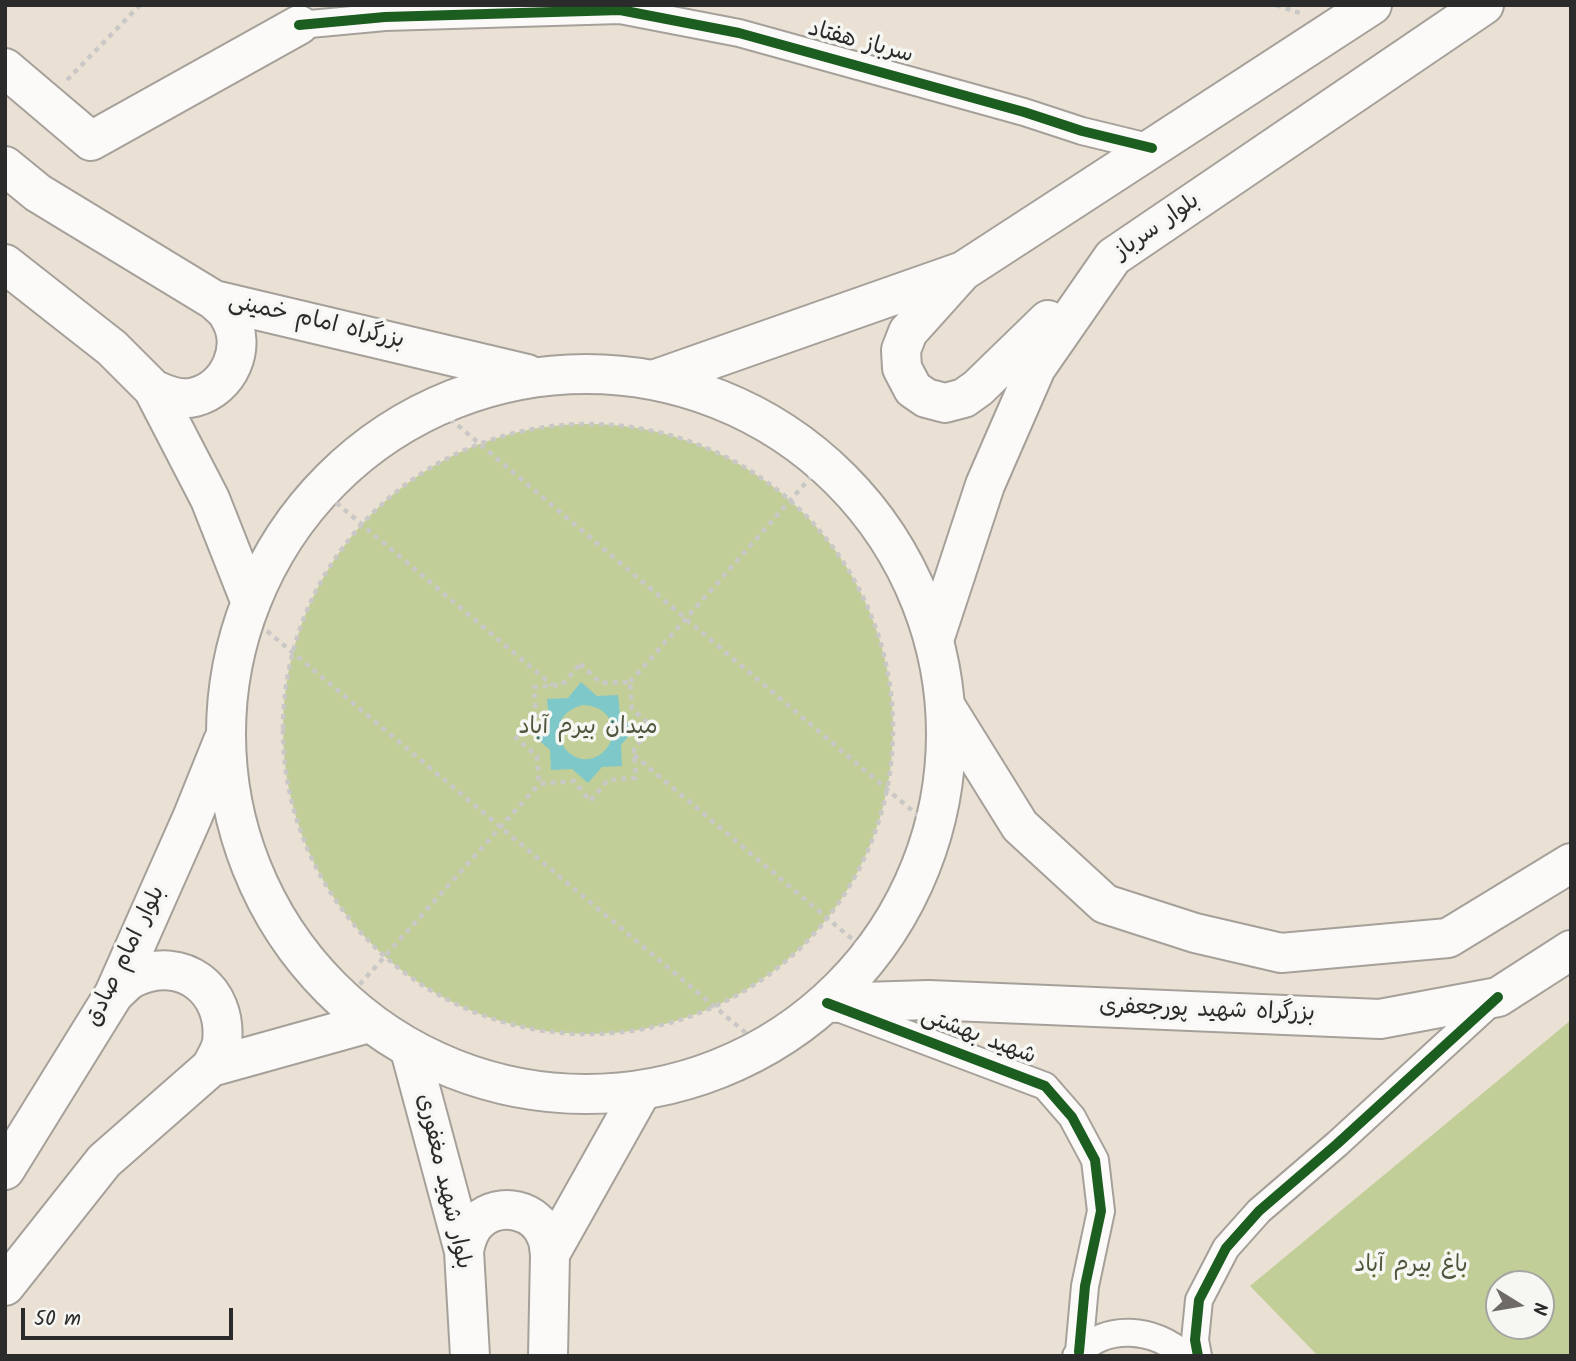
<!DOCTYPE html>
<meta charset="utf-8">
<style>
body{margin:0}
#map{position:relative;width:1576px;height:1361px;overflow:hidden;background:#eae1d4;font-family:Kalam,sans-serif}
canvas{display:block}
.frame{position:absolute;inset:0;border:7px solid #2b2b2b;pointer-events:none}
.north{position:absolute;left:1485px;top:1270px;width:70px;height:70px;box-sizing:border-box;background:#f6f6f2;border:2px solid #a5a5a2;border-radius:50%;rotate:101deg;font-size:19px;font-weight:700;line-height:28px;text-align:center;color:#2b2b2b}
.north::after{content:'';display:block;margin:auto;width:24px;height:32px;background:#6e6b66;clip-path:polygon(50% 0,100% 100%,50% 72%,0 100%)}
.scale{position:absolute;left:21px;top:1308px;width:212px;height:32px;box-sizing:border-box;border:4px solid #2b2b2b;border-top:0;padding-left:9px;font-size:21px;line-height:24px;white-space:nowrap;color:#2b2b2b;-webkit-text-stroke:5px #f6f6f2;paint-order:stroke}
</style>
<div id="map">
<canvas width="1576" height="1361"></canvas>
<div class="frame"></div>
<div class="north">N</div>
<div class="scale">50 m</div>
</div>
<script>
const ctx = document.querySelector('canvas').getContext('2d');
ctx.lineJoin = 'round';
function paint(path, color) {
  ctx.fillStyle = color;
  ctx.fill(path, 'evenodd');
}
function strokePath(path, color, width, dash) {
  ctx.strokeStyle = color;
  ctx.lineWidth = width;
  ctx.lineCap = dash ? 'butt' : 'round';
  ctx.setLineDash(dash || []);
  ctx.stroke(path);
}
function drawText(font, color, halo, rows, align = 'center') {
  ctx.font = font + ' Kalam,"Playpen Sans Arabic",sans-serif';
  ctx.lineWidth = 7;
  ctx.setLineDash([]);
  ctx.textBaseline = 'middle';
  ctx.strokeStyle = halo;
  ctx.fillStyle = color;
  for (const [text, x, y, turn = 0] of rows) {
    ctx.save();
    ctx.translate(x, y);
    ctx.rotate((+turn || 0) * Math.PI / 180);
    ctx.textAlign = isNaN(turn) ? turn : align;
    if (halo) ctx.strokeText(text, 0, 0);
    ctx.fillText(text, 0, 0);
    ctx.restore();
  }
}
paint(new Path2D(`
 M283 729a305 305 0 1 1 610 0a305 305 0 1 1-610 0Z
 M1571 1020V1356H1318L1250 1286ZM1499 1284H1541V1326H1499Z`), '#c2ce98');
paint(new Path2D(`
 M581 682 597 696 618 695 620 715 635 729 621 745 622 766 602 767 588 783 572 769 551 770 550 750 534 736 549 720 547 699 568 698ZM583 705C600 705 615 717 612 736 611 743 607 749 601 754 568 777 535 717 583 705Z`), '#7ec8c9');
const street = new Path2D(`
 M299 25 385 17 620 10 739 33 1024 112 1082 131 1152 148
 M841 1009 1045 1086 1072 1117 1095 1160 1101 1211 1085 1286 1079 1352
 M1076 1356C1105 1322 1156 1328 1185 1356
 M1198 1356 1195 1340 1199 1300 1226 1248 1259 1211 1337 1144 1497 997`);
const secondary = new Path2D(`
 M5 68 91 141 299 25
 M961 273 908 332 901 350 902 368 913 389 926 398 945 403 964 398 978 388 1048 320
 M656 379 963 271 1372 5
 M934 640 985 485 1036 368 1113 257 1484 5
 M410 1050 464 1251 470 1356
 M464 1251C466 1240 469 1229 478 1221 500 1201 537 1209 547 1238 549 1242 549 1249 550 1254
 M548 1356 550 1254 641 1092`);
const highway = new Path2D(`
 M5 166 38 193 214 300 527 374
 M5 264 112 348 153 389 210 499 251 603
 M226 734a360 360 0 1 1 720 0a360 360 0 1 1-720 0Z
 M153 389C166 395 180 401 195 397 229 388 248 347 229 316 226 310 219 305 214 300
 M946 707 1020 826 1105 904 1195 933 1281 953 1448 938 1571 863
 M114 994C121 988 127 980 135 977 183 955 228 990 222 1042 221 1050 215 1059 211 1067
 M827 1003 929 1000 1380 1019 1498 997 1571 950
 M5 1170 114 994 192 818 223 741
 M5 1286 104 1161 211 1067 369 1023`);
strokePath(street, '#a5a099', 30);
strokePath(secondary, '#a5a099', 42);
strokePath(highway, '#a5a099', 42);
strokePath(new Path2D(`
 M1276 5 1300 13
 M67 80 140 5
 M435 406 934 829
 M283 729a305 305 0 1 1 610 0a305 305 0 1 1-610 0Z
 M321 490 552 685
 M267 631 765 1049
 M580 664 601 683 630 682 632 709 653 727 634 749 636 778 608 780 590 801 574 781 539 784 537 756 516 738 536 716 534 687 562 685Z
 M630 682 824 462
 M634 755 871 955
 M353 992 539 784`), '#cac8c6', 4.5, [5, 5]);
strokePath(street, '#fcfaf9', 26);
strokePath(secondary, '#fcfaf9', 38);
strokePath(highway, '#fcfaf9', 38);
strokePath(new Path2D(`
 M299 25 385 17 620 10 739 33 1024 112 1082 131 1152 148
 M827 1003 1045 1086 1072 1117 1095 1160 1101 1211 1085 1286 1079 1352
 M1198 1356 1195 1340 1199 1300 1226 1248 1259 1211 1337 1144 1498 997`), '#1b5e20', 10);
drawText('23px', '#2b2b2b', '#f6f6f2', [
 ["سرباز هفتاد",860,44,15],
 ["بلوار سرباز",1158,228,-35],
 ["بزرگراه امام خمینی",316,323,13],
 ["بلوار امام صادق",127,957,-64],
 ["بزرگراه شهید پورجعفری",1207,1012,2],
 ["شهید بهشتی",978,1038,21],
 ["بلوار شهید مغفوری",442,1182,77]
]);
drawText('23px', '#4e573d', '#f6f6f2', [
 ["میدان بیرم آباد",588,729],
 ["باغ بیرم آباد",1411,1267]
]);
</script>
